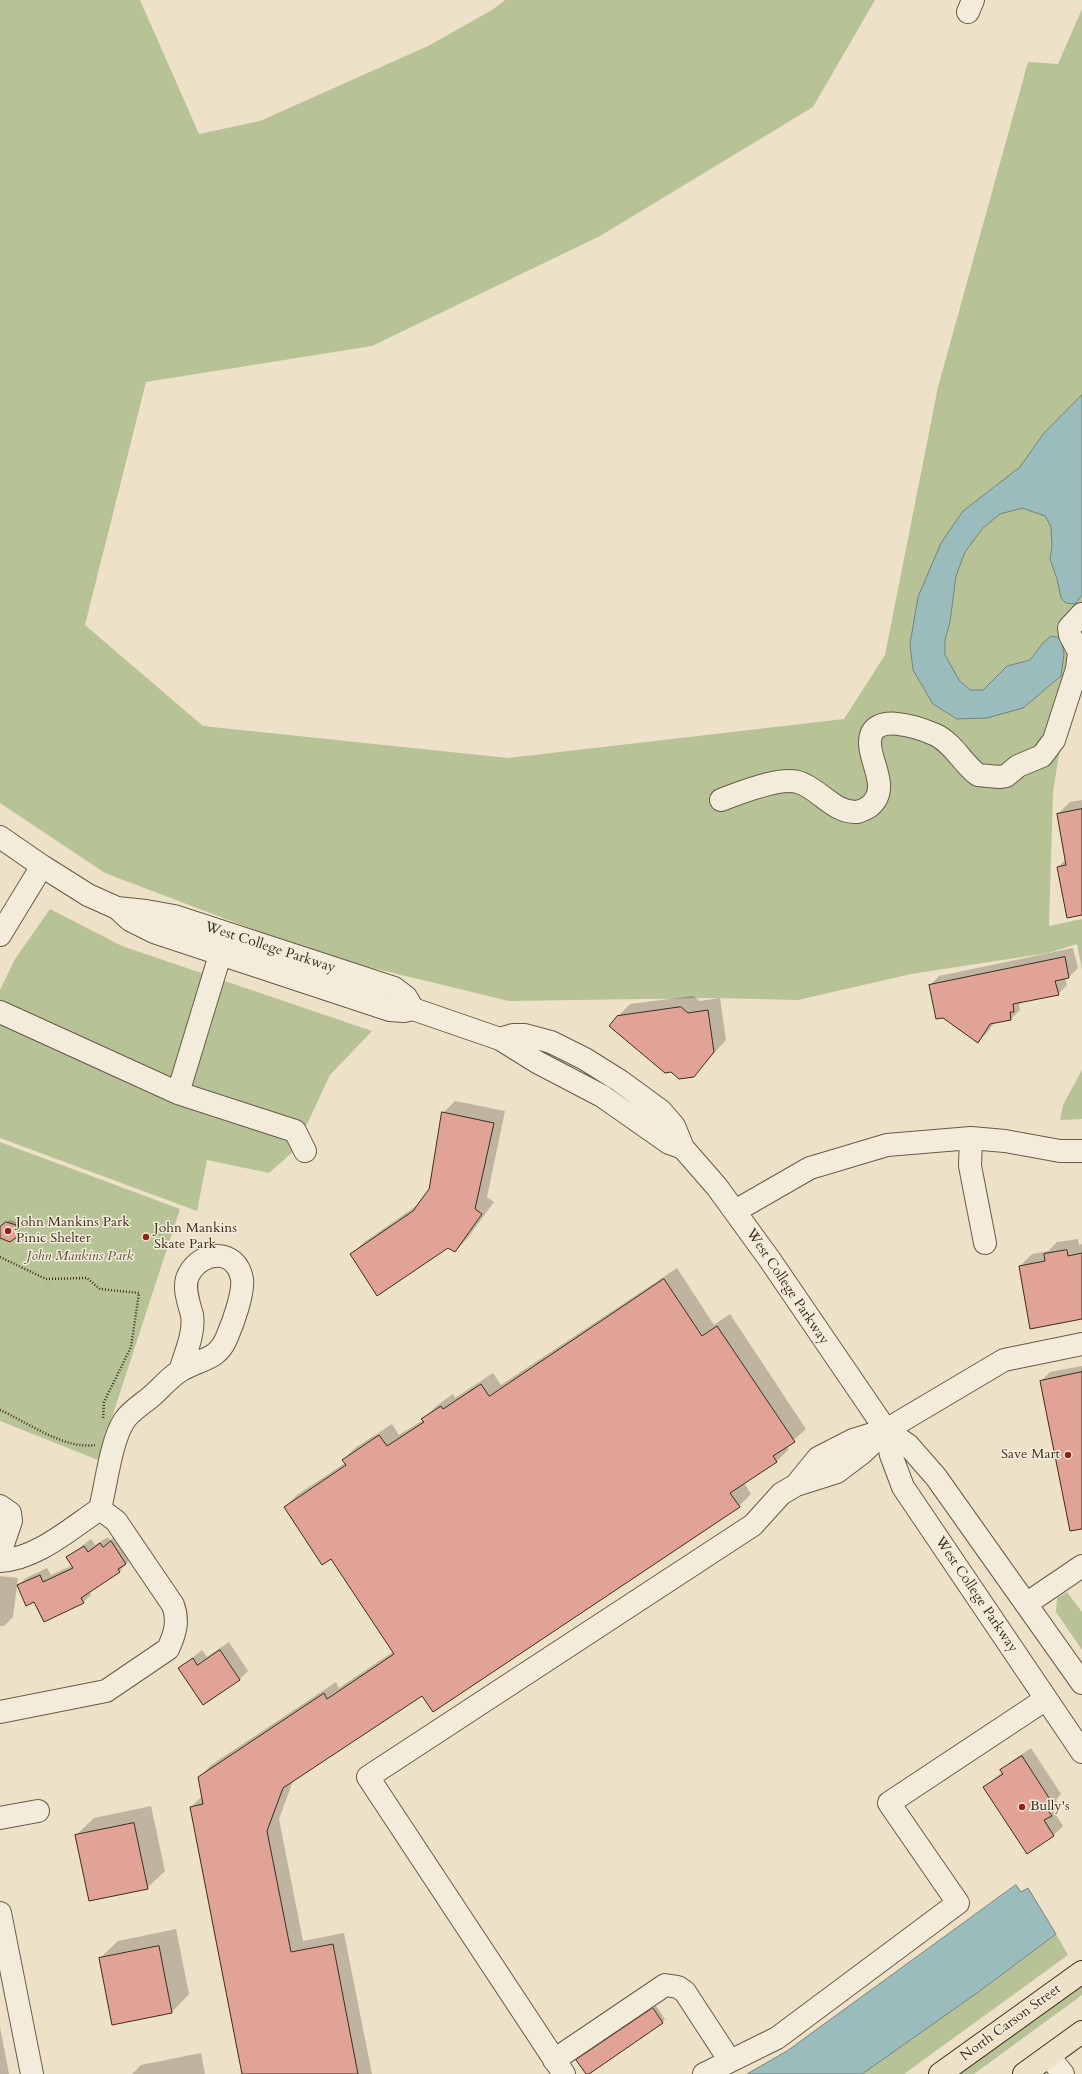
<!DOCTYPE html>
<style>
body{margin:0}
canvas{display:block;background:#ede1c7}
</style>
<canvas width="1082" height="2074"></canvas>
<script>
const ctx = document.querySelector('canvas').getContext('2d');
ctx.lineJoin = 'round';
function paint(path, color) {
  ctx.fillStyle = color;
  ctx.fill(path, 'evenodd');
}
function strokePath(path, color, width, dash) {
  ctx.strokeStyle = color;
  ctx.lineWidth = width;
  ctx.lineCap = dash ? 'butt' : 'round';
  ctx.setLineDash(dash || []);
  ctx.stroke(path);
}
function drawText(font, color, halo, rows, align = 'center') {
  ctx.font = font + ' Cardo,serif';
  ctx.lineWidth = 3;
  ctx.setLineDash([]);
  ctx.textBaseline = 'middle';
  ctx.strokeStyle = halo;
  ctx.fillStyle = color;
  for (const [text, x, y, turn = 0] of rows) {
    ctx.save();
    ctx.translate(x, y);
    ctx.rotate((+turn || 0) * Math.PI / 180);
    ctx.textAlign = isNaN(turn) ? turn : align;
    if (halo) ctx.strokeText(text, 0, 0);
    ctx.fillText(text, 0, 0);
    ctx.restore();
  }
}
paint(new Path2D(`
 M0 0H140L199 134 260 121 428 46 492 10 505 0H875L813 107 600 236 372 346 146 382 85 625 203 726 508 758 844 719 885 655 938 387 1028 62 1058 64 1082 9V624L1079 630 1053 792 1049 926 1082 919V970L1077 944 1048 953 911 974 798 1000 713 998 509 1001 323 956 105 873 0 803Z
 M50 909 122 946 372 1031 330 1075 295 1150 269 1173 207 1160 197 1211 0 1138V990L15 959Z
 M1082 1070V1119L1060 1120 1063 1105Z
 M0 1142 180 1209 98 1460 0 1421Z
 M1067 1592 1082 1612V1650L1056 1612 1057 1598Z
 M1056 1934 1068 1955 904 2074H862L977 1993Z
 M1082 1984V1995L974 2074H960Z`), '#b7c396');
const water = new Path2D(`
 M1082 395V595L1075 604 1066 603 1061 598 1057 579 1050 559 1052 546 1051 527 1045 516 1022 508 1000 514 983 528 965 552 956 576 950 622 945 640V655L959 680 970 690H983L1007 666 1030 660 1043 643 1051 636 1061 638 1064 654 1061 676 1023 708 987 718 957 719 933 704 913 670 910 644 918 597 941 543 963 511 1020 467 1044 433Z
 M1016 1885 1021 1892 1028 1888 1056 1934 977 1993 862 2074H747L787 2051Z`);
paint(water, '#9abcbc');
strokePath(water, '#75837c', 1);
paint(new Path2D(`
 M1082 800V914L1058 867 1066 859 1058 814 1070 802Z
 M1073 948 1078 968 1069 977 1065 978 1067 985 1058 994 1022 1001 1019 1005 1020 1010 1011 1019 994 1023 987 1033 978 1042 930 985 939 976Z
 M693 996 700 1001 720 998 726 1040 693 1076 618 1016 630 1004Z
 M455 1101 505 1111 487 1197 494 1202 467 1239 455 1251 448 1247 351 1255 363 1243 419 1204 430 1189 443 1113Z
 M10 1220 18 1223 20 1232 17 1235 3 1225Z
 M1078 1239 1079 1245 1082 1244V1318L1020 1266 1032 1254 1048 1251 1057 1242Z
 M677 1268 714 1325 730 1314 806 1429 787 1446 789 1449 777 1461 744 1483 751 1494 739 1506 422 1694 293 1781 279 1819 303 1941 344 1933 372 2074H243L191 1807 202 1796 199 1778 211 1765 336 1682 339 1688 394 1651 331 1558 285 1507 297 1495 345 1463 343 1460 355 1448 392 1424 399 1435 423 1420 435 1407 453 1394 455 1398 493 1373 501 1385Z
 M1082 1366V1528L1041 1381 1050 1372Z
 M118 1535 133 1556 120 1571 89 1591 91 1595 83 1602 34 1601 18 1586 26 1578 47 1568 51 1575 73 1565 68 1557 91 1539 95 1545 108 1537 110 1540Z
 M0 1576 18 1578 13 1617 4 1626H0Z
 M229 1642 248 1671 240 1679 179 1669 202 1650 207 1657Z
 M1031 1748 1061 1794 1056 1800 1060 1806 1054 1812 1063 1826 1054 1835 1027 1853 984 1787 1002 1772 1001 1770 1010 1762Z
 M151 1806 165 1871 147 1888 76 1835 94 1818Z
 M176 1929 189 1994 172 2012 100 1958 118 1941Z
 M656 2006 665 2019 663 2022 587 2074 580 2058Z
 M0 2027 9 2074H0Z
 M201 2053 205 2074H132L141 2065Z`), '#0003');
const building = new Path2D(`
 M1082 809V915L1067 918 1057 867 1066 865 1057 814Z
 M1065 957 1069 978 1055 981 1059 995 1013 1004 1014 1012H1010L1011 1020 990 1024 978 1043 943 1018 936 1019 929 985Z
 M681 1007 688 1013 708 1010 714 1052 694 1077 679 1079 671 1072 665 1073 609 1026 617 1016Z
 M442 1112 494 1123 475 1209 482 1214 455 1252 448 1248 377 1296 350 1254 413 1211 429 1189Z
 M6 1222 16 1225 18 1236 10 1242 0 1238V1227Z
 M1067 1250 1068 1256 1082 1253V1319L1030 1329 1019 1266 1045 1261 1044 1254Z
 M664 1279 702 1336 717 1326 795 1442 773 1456 777 1462 730 1493 740 1507 433 1712 422 1696 283 1788 267 1831 291 1952 333 1944 358 2074H242L190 1807 203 1804 198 1777 324 1693 327 1699 394 1654 331 1559 322 1565 284 1507 346 1465 342 1460 379 1435 387 1446 424 1422 421 1419 441 1406 443 1409 481 1384 489 1396Z
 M1082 1372V1529L1070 1531 1040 1381Z
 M111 1541 126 1564 118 1569 120 1572 81 1598 84 1603 44 1622 34 1602 26 1606 17 1585 40 1575 43 1582 73 1568 66 1557 84 1546 88 1552 100 1543 103 1547Z
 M220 1650 240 1680 203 1705 178 1668 193 1658 197 1665Z
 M1022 1756 1053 1804 1046 1808 1052 1816 1044 1820 1054 1836 1027 1854 983 1787 1003 1774 1000 1770Z
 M134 1823 148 1889 89 1901 75 1835Z
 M159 1946 172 2013 112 2025 99 1958Z
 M653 2008 663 2023 589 2074H586L576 2060Z`);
paint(building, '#e0a396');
strokePath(building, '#3e2d1c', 1);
const minor = new Path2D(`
 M968 12 973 0
 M721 800C739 793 779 777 798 782 819 788 833 813 857 812 861 811 866 809 870 806 891 788 869 762 870 742 871 710 920 728 936 735 954 744 963 764 978 775L999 777 1006 776 1018 766 1042 756 1054 740 1077 669 1079 652 1070 635 1069 628 1082 614
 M0 837 42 866 88 895 117 908 130 920 154 932 390 1010 404 1011 413 1009 500 1039 537 1062 602 1096 669 1143 683 1148
 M117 908 146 911 174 916 394 988 406 997 413 1009
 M0 935 42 866
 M0 1012 178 1093 295 1131 305 1151
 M500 1039 513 1035H525L551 1042 585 1059 620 1081 661 1111 674 1126 683 1148 717 1187 770 1260 886 1430 891 1455 903 1487 1082 1752
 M178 1093 220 955
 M971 1138 970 1166 985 1243
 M735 1211 810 1168 887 1145 971 1138 1005 1141 1060 1151H1082
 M886 1430 908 1445 936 1477 1082 1683
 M796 1485 818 1458 853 1440 882 1431
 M0 1506 10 1513 11 1521 0 1553
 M0 1561C37 1559 71 1528 100 1509 106 1485 111 1441 124 1421 131 1410 143 1404 153 1395 162 1387 170 1377 180 1371 200 1358 217 1362 227 1337 233 1323 244 1293 242 1279 236 1248 202 1250 189 1274 182 1286 189 1303 192 1315 195 1333 185 1354 180 1371
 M1026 1604 1082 1566
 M0 1712 106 1691 168 1649C175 1634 179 1621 173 1605L116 1521 100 1509
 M0 1818 38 1811
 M0 1913 32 2074
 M1049 2056 1063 2074
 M554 2060 665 1985 678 1987 685 1992 730 2061
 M564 2074 368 1777 753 1525 781 1494 796 1485 837 1472 862 1453 886 1430 1004 1360 1082 1344
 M704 2074 777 2038 958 1903 889 1803 1046 1699`);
const major = new Path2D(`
 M940 2074 1082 1972
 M1024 2074 1082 2032`);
strokePath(minor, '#6a5a47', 24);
strokePath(major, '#3e2d1c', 24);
strokePath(new Path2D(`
 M0 1257 46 1279 87 1278 100 1289 139 1293 131 1347 104 1402 103 1418
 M0 1410C27 1422 65 1450 95 1445`), '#3e2d1c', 2.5, [1, 2]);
strokePath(minor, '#f3ecdb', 22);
strokePath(major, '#ede1c7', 22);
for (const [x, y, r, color] of [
 [8,1231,4,"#8f2418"],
 [146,1237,4,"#8f2418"],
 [1068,1455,4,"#8f2418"],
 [1022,1807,4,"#8f2418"]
]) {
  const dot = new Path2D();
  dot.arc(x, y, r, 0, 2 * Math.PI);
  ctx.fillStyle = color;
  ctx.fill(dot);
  strokePath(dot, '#f3ecdb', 1.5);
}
drawText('14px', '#3e2d1c', '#f3ecdb', [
 ["West College Parkway",270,948,18],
 ["West College Parkway",787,1287,56],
 ["West College Parkway",976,1595,56],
 ["North Carson Street",1011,2023,-36]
]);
drawText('14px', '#3e2d1c', '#f3ecdb', [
 ["John Mankins Park",16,1223],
 ["Pinic Shelter",16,1239],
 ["John Mankins",154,1229],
 ["Skate Park",154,1245],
 ["Save Mart",1060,1455,"right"],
 ["Bully's",1030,1807]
], 'left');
drawText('italic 14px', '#5c523a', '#f3ecdb', [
 ["John Mankins Park",80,1257]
]);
</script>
